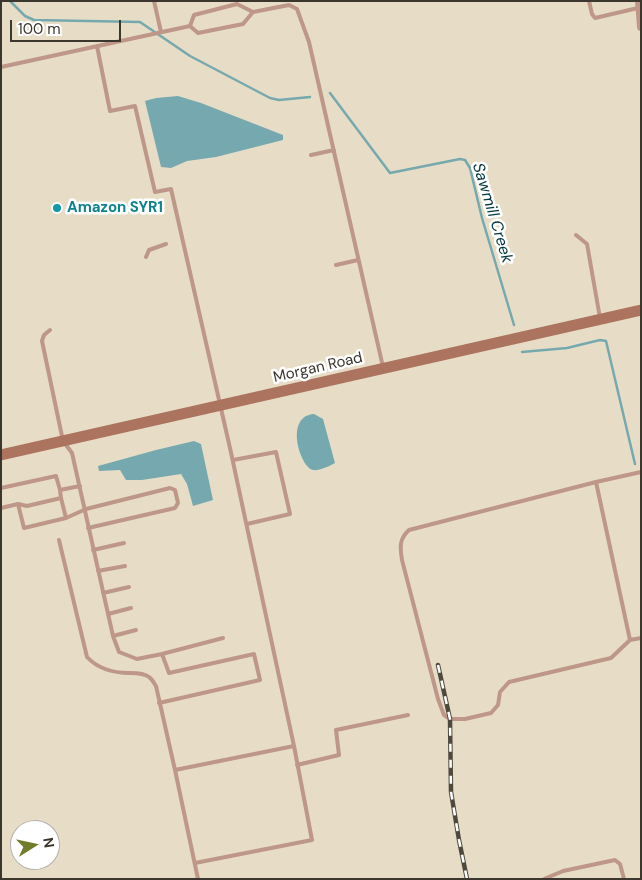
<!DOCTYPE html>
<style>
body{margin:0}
#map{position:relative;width:642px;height:880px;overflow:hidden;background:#e7ddc6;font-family:"DM Sans",sans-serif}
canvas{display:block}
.frame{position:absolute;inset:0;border:2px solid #3b372e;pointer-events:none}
.north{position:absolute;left:10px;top:820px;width:50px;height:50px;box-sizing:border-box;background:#fff;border:1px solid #b1afab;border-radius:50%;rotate:80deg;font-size:14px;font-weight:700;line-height:20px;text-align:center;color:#3b372e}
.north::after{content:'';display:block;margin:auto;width:18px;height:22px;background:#737d29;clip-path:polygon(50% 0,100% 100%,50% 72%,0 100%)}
.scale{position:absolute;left:10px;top:20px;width:111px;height:22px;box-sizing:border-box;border:2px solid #3b372e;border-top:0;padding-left:6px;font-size:15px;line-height:18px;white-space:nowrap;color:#3b372e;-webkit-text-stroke:4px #fff;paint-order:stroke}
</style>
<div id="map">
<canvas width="642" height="880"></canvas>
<div class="frame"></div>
<div class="north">N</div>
<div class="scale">100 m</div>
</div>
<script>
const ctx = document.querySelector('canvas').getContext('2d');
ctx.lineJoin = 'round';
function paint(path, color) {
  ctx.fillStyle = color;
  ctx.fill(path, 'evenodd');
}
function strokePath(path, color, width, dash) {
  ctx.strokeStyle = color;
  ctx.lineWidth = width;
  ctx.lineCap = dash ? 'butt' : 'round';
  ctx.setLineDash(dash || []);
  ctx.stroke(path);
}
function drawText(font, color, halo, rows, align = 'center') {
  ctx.font = font + ' "DM Sans",sans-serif';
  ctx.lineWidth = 5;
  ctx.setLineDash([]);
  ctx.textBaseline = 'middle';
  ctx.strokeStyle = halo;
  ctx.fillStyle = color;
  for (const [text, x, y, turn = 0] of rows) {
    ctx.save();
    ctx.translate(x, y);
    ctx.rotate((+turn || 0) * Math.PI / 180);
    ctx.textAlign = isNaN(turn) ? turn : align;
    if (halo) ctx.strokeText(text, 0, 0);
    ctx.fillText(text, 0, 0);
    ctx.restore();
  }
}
paint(new Path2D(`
 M178 96 201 103 283 135V140L216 157 187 161 171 168 161 167 145 101 156 98Z
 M314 414 323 419 335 463C330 466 319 471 313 470 300 467 284 416 314 414Z
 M194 441 201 444 213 500 193 506 187 484 181 474 142 480H126L120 470 99 471 98 466 156 450Z`), '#76a9af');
strokePath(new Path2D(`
 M10 1 25 16 34 20 140 22 190 56 270 98 279 100 310 97
 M330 93 390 173 460 159 465 160 470 168 482 218 514 325
 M522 352 567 348 600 340 606 341 635 464`), '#76a9af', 2.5);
strokePath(new Path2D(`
 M154 1 161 32
 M589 1 592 14 595 18 638 8
 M190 26 194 15 237 4 253 12 289 5 297 9 309 42 383 367
 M190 26 198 33 243 24 253 12
 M1 67 190 26
 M311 155 334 150
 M576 235 587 244 600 318
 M146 257 149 250 166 244
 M336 265 358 260
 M50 330 44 335 42 341 63 441 72 453 113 636 119 652 137 659 162 654 169 673 254 654 260 680 159 703
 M233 460 276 452 290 514 247 524
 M641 472 596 482 630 640 641 638
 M596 482 409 530C399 539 400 547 402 560L438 699 444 715 450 719H465L491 713 498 705 500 692 509 682 611 658 630 640
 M1 488 56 476 60 490 80 486
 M61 498 66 518
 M18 504 27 506 61 498 60 490
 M1 508 18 504 24 528 66 518 86 509 170 488 175 490 178 503 175 508 88 528
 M59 540 87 657C98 669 114 673 130 673 136 673 144 673 149 677 152 679 154 683 156 686L175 770 294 746 230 448 171 189 155 192 135 106 110 111 97 46
 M93 550 124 543
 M98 571 125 566
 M103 593 129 587
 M108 614 131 608
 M113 636 136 630
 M162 654 223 638
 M297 765 339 755 336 730 408 715
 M175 770 198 879
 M195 863 312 840 294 746
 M544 879 563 871 615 860 620 864 624 879`), '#be9789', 4);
strokePath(new Path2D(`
 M639 1 641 27`), '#be9789', 8);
strokePath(new Path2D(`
 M1 455 641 310`), '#ac735f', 11);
const rail = new Path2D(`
 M438 665 450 719 451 792 459 840 467 879`);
strokePath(rail, '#4e493f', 4.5);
strokePath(rail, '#fff', 2.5, [8]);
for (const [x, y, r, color] of [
 [57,208,5,"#0f9aa8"]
]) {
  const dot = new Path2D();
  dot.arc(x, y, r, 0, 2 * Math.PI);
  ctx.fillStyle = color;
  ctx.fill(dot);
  strokePath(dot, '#fff', 2);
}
drawText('bold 15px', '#0d838f', '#fff', [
 ["Amazon SYR1",67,208]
], 'left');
drawText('15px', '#3b372e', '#fff', [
 ["Morgan Road",318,368,-13]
]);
drawText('italic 16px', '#01363b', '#fff', [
 ["Sawmill Creek",492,213,73]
]);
</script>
